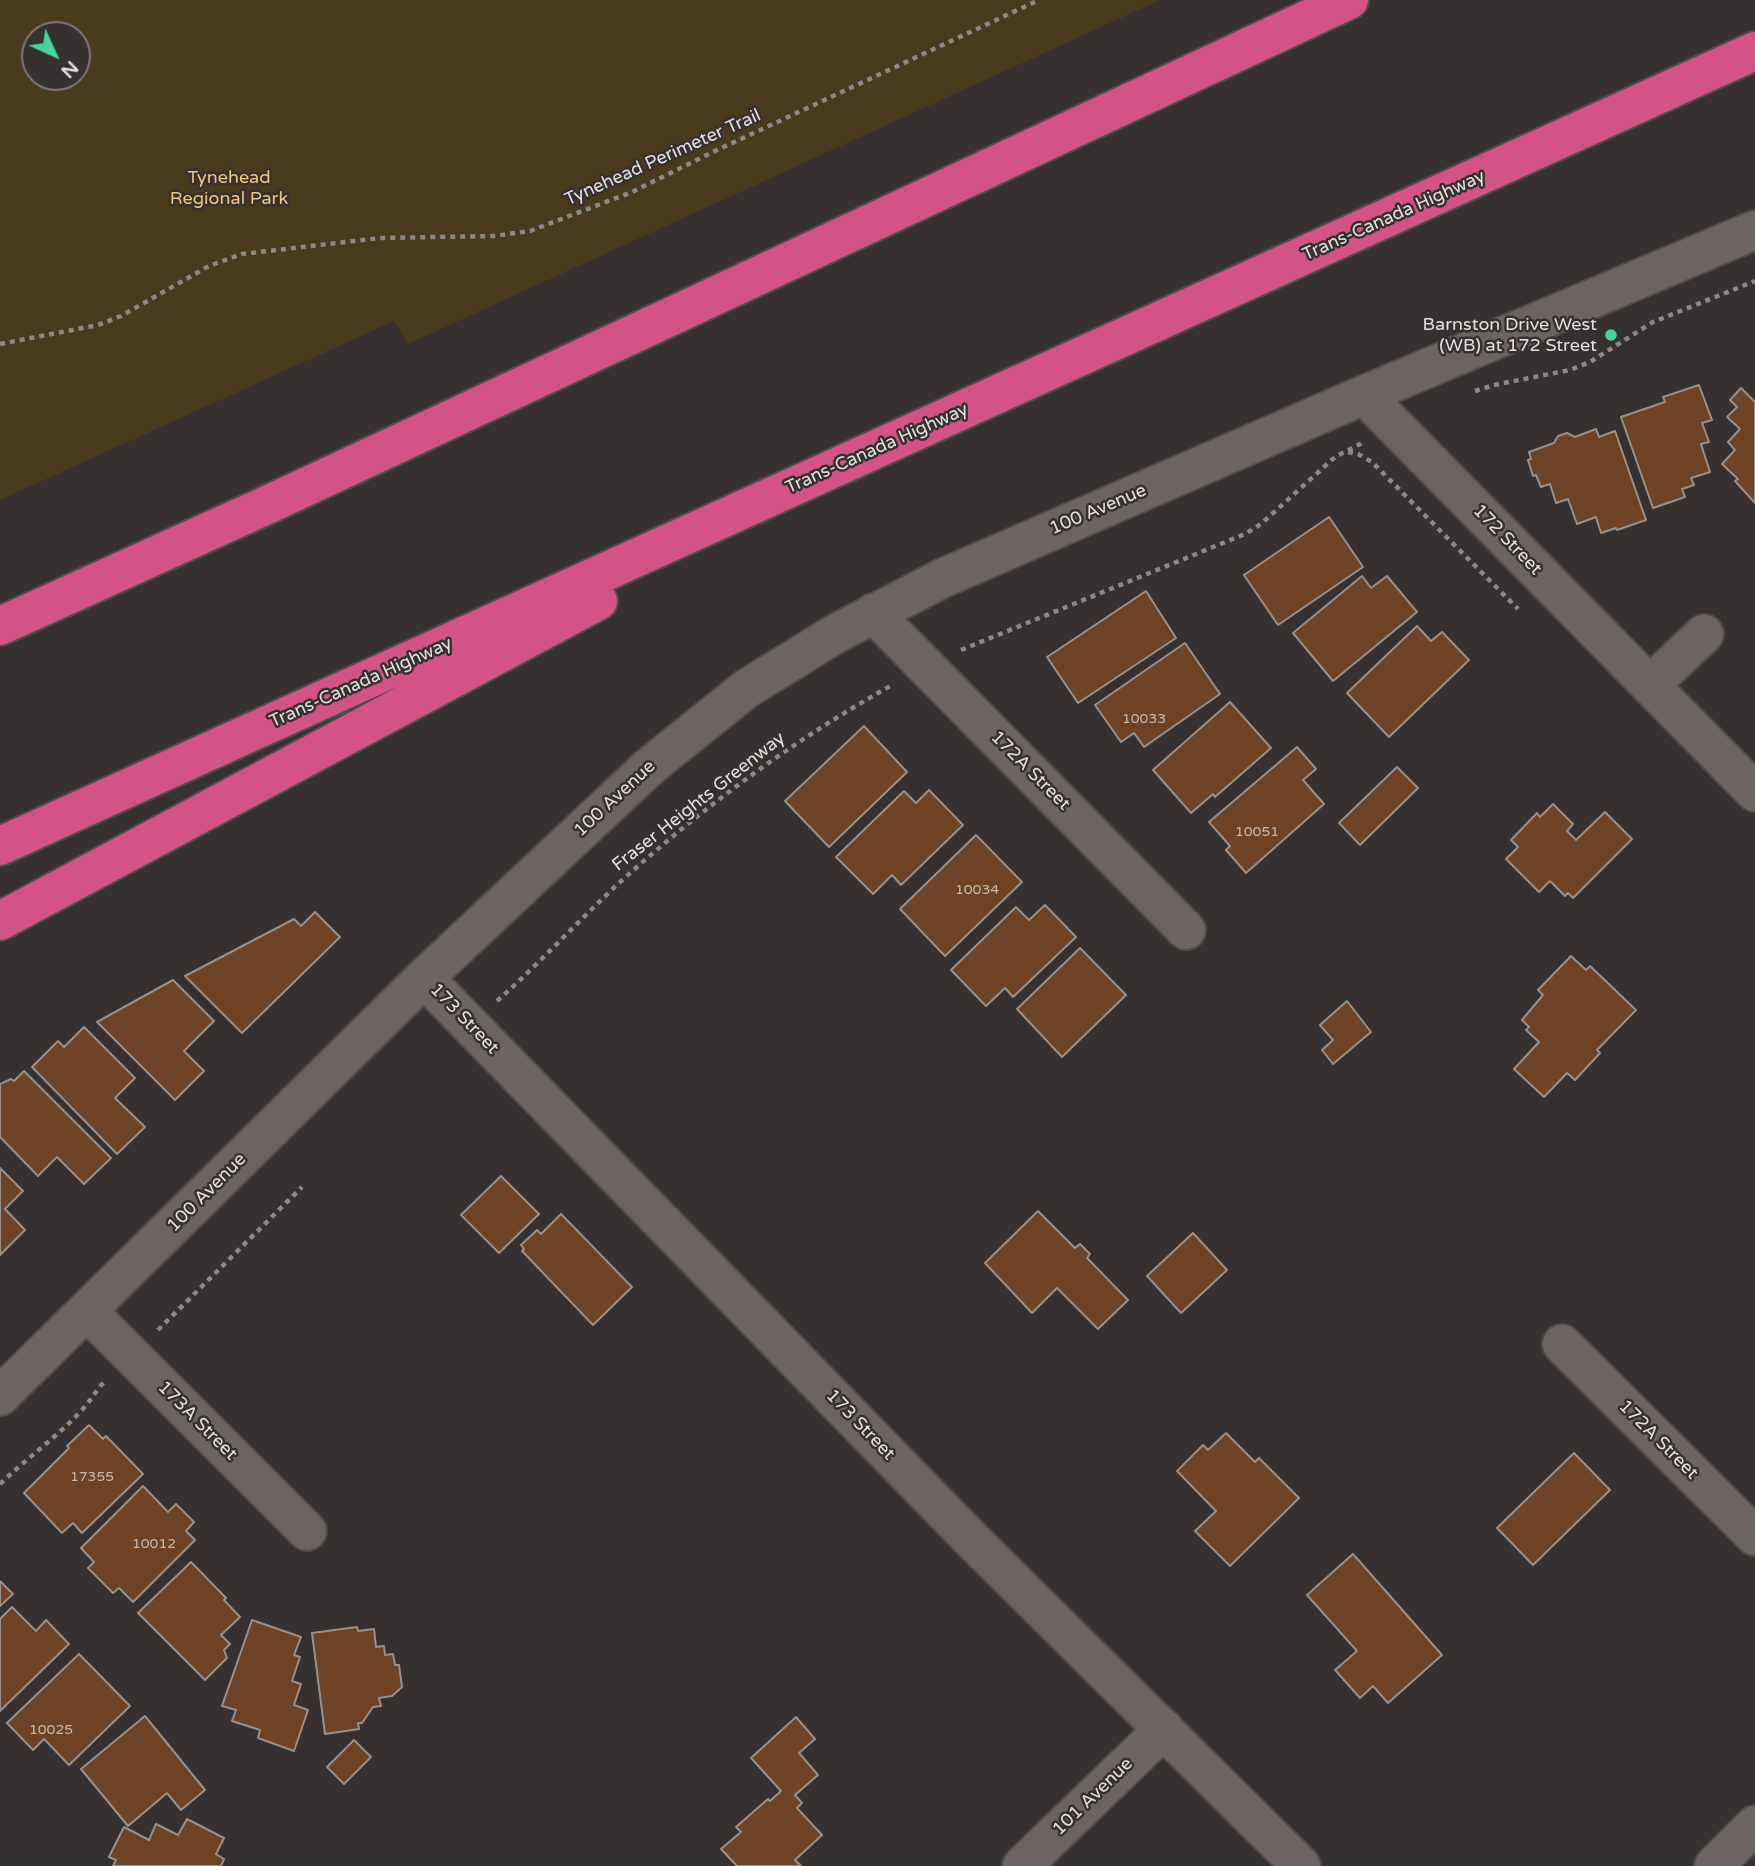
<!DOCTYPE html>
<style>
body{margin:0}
#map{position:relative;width:1755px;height:1866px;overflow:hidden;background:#373030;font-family:"Varela Round",sans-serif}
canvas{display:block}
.north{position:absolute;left:21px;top:21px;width:70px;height:70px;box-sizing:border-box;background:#373030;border:2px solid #7c7676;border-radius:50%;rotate:135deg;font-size:19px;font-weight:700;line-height:28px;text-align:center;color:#e4e0df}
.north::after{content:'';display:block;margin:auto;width:24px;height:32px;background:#45d49f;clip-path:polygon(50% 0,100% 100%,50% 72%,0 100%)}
</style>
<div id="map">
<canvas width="1755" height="1866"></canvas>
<div class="north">N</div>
</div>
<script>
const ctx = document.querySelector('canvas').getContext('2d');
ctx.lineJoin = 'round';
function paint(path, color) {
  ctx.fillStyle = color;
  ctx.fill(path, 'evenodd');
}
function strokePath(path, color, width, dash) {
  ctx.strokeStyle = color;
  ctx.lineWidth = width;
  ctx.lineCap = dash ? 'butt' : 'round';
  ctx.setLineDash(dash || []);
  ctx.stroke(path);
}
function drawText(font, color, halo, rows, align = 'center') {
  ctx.font = font + ' "Varela Round",sans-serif';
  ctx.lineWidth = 5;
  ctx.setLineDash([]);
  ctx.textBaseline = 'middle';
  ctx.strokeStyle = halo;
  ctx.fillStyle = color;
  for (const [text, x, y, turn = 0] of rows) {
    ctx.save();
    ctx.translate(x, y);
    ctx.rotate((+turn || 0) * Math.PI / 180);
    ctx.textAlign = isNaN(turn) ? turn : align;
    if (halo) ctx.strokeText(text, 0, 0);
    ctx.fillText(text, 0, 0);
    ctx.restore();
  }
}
paint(new Path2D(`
 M0 0H1160L408 344 394 321 0 500ZM77 35V77H35V35Z`), '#4a3a1d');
const building = new Path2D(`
 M1699 385 1712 420 1702 423 1709 442 1701 444 1710 472 1691 478 1694 485 1682 489 1685 497 1653 508 1621 417 1665 402 1663 397Z
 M1741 388 1755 402V503L1735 481 1738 479 1722 464 1735 450 1728 442 1740 429 1727 417 1737 407 1730 400Z
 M1596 429 1599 437 1615 431 1646 520 1617 530 1616 528 1601 533 1596 517 1577 524 1568 499 1556 503 1550 484 1541 487 1536 475 1533 476 1528 460 1531 459 1529 452 1554 443 1558 436 1567 433 1575 437Z
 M1329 517 1363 567 1278 625 1244 575Z
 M1362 576 1371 588 1387 576 1417 612 1333 681 1293 633Z
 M1146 591 1176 638 1078 703 1047 657Z
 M1417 626 1431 641 1442 632 1469 660 1389 737 1347 693Z
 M1185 643 1220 694 1144 747 1134 733 1121 742 1095 705Z
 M1230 702 1271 748 1215 797 1213 794 1191 813 1153 770Z
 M864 726 907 772 829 847 785 801Z
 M1297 747 1316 769 1303 780 1324 804 1246 873 1226 850 1230 846 1209 822Z
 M1397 767 1418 788 1360 845 1339 823Z
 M929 790 963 825 901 885 892 875 873 894 836 857 904 791 916 803Z
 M1553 804 1573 824 1567 831 1576 840 1605 812 1632 839 1573 898 1568 893 1565 896 1550 881 1539 892 1506 859 1518 847 1511 840 1537 813 1540 817Z
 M976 835 1022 882 945 956 900 909Z
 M1045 905 1076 937 1013 997 1005 988 986 1006 951 970 1016 907 1029 920Z
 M315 912 340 937 242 1033 185 976 294 919 301 926Z
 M1080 948 1126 995 1062 1057 1017 1009Z
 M1571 956 1586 970 1590 966 1636 1010 1597 1050 1600 1053 1575 1080 1567 1073 1544 1097 1514 1069 1539 1042 1526 1030 1529 1027 1522 1020 1543 995 1538 990Z
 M173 980 214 1021 184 1051 204 1071 175 1100 97 1022Z
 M1347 1001 1371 1032 1333 1064 1322 1050 1333 1040 1320 1025Z
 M84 1027 135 1078 115 1098 145 1127 117 1154 32 1067 58 1041 64 1047Z
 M24 1071 111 1158 84 1184 57 1157 38 1176 0 1137V1084L11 1079 14 1081Z
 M0 1168 23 1191 5 1209 25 1230 0 1255Z
 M501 1176 539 1214 499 1253 461 1215Z
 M1038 1211 1075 1248 1080 1244 1090 1254 1087 1258 1128 1300 1098 1329 1057 1288 1032 1313 985 1263Z
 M561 1214 632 1287 593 1325 522 1251 524 1249 521 1245 537 1230 541 1234Z
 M1193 1233 1227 1270 1181 1313 1147 1276Z
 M89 1425 103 1439 106 1436 143 1474 82 1533 73 1523 62 1533 24 1493 69 1448 67 1446Z
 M1226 1433 1255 1462 1259 1458 1299 1498 1230 1566 1195 1531 1216 1511 1177 1471 1203 1445 1208 1450Z
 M1574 1453 1610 1490 1533 1565 1497 1528Z
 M143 1486 168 1512 176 1504 194 1522 186 1531 195 1540 133 1602 119 1588 113 1593 88 1568 94 1562 81 1548Z
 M1353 1554 1442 1655 1388 1703 1373 1686 1360 1698 1335 1670 1357 1651 1307 1595Z
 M191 1562 226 1598 224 1600 240 1617 221 1635 230 1644 224 1650 227 1658 205 1680 138 1613Z
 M0 1581 13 1594 0 1606Z
 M12 1607 36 1631 46 1620 69 1644 0 1711V1619Z
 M252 1620 301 1637 294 1655 300 1657 292 1681 301 1684 294 1705 308 1710 294 1751 258 1738 260 1730 232 1721 236 1710 222 1706Z
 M357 1627 358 1631 374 1629 376 1647 384 1646 385 1655 393 1654 395 1665H399L402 1687 392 1696 379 1698 381 1706 373 1707 362 1723H358L359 1729 325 1734 312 1633Z
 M79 1654 130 1706 69 1765 44 1739 33 1750 7 1723Z
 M145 1716 205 1790 181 1810 167 1793 128 1826 81 1769Z
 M796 1717 815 1739 799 1753 818 1775 795 1795 802 1803 797 1808 822 1835 795 1860 801 1866H737L721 1849 741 1832 736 1827 768 1799 770 1801 781 1791 751 1758Z
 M354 1740 371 1757 344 1784 327 1767Z
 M187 1819 224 1838 216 1854 224 1859 221 1866H113L116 1860 109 1857 124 1827 149 1840 156 1824 178 1835Z`);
paint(building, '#6d4225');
strokePath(building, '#97908c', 2);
const minor = new Path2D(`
 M1364 395 1755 792
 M873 613 1186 930
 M1650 685 1704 634
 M424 978 971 1539 1301 1866
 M87 1311 307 1531
 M1562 1344 1755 1536
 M0 1396 424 978 649 767 746 689 835 634 943 578 1364 395 1755 230
 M1022 1866 1164 1729
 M1714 1866 1755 1825`);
const highway = new Path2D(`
 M0 626 267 505 1349 0
 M0 846 1755 51
 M0 921 598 601`);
strokePath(minor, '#514c4c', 42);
strokePath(highway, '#514c4c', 42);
strokePath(new Path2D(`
 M0 344 98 325 121 316 209 266 242 254 380 238 494 236 530 231 632 192 713 152 1039 0
 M1475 391 1494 385 1570 370 1590 362 1653 322 1755 281
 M1348 452 1358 454 1372 462 1518 609
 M961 650 1245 534 1261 524 1335 457 1362 443
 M497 1001C540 963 578 921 619 883 703 807 795 739 894 684
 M158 1330 302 1187
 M0 1484C27 1458 57 1437 82 1410 91 1400 97 1389 106 1380`), '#8d8887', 4.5, [5, 5]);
strokePath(minor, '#6c6463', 38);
strokePath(highway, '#d35387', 38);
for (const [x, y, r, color] of [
 [1611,335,7,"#45d49f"]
]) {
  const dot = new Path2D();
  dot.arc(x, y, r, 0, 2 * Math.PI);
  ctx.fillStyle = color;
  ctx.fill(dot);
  strokePath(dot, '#373030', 2.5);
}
drawText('14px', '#c6b8b0', null, [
 ["10033",1144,719],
 ["10051",1257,832],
 ["10034",977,890],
 ["17355",92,1477],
 ["10012",154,1544],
 ["10025",51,1730]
]);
drawText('18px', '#e4e0df', '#373030', [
 ["Tynehead Perimeter Trail",663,158,-24],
 ["Trans-Canada Highway",1394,216,-24],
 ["Trans-Canada Highway",877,449,-24],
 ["100 Avenue",1098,510,-23],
 ["172 Street",1507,540,46],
 ["Trans-Canada Highway",361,683,-24],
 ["172A Street",1030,771,45],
 ["100 Avenue",615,799,-43],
 ["Fraser Heights Greenway",699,802,-38],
 ["173 Street",464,1019,46],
 ["100 Avenue",207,1193,-45],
 ["173A Street",197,1421,45],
 ["173 Street",860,1425,46],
 ["172A Street",1658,1440,45],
 ["101 Avenue",1093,1797,-44]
]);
drawText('18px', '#f0c77d', '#373030', [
 ["Tynehead",229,178],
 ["Regional Park",229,199]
]);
drawText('18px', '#e4e0df', '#373030', [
 ["Barnston Drive West",1597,325],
 ["(WB) at 172 Street",1597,346]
], 'right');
</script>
